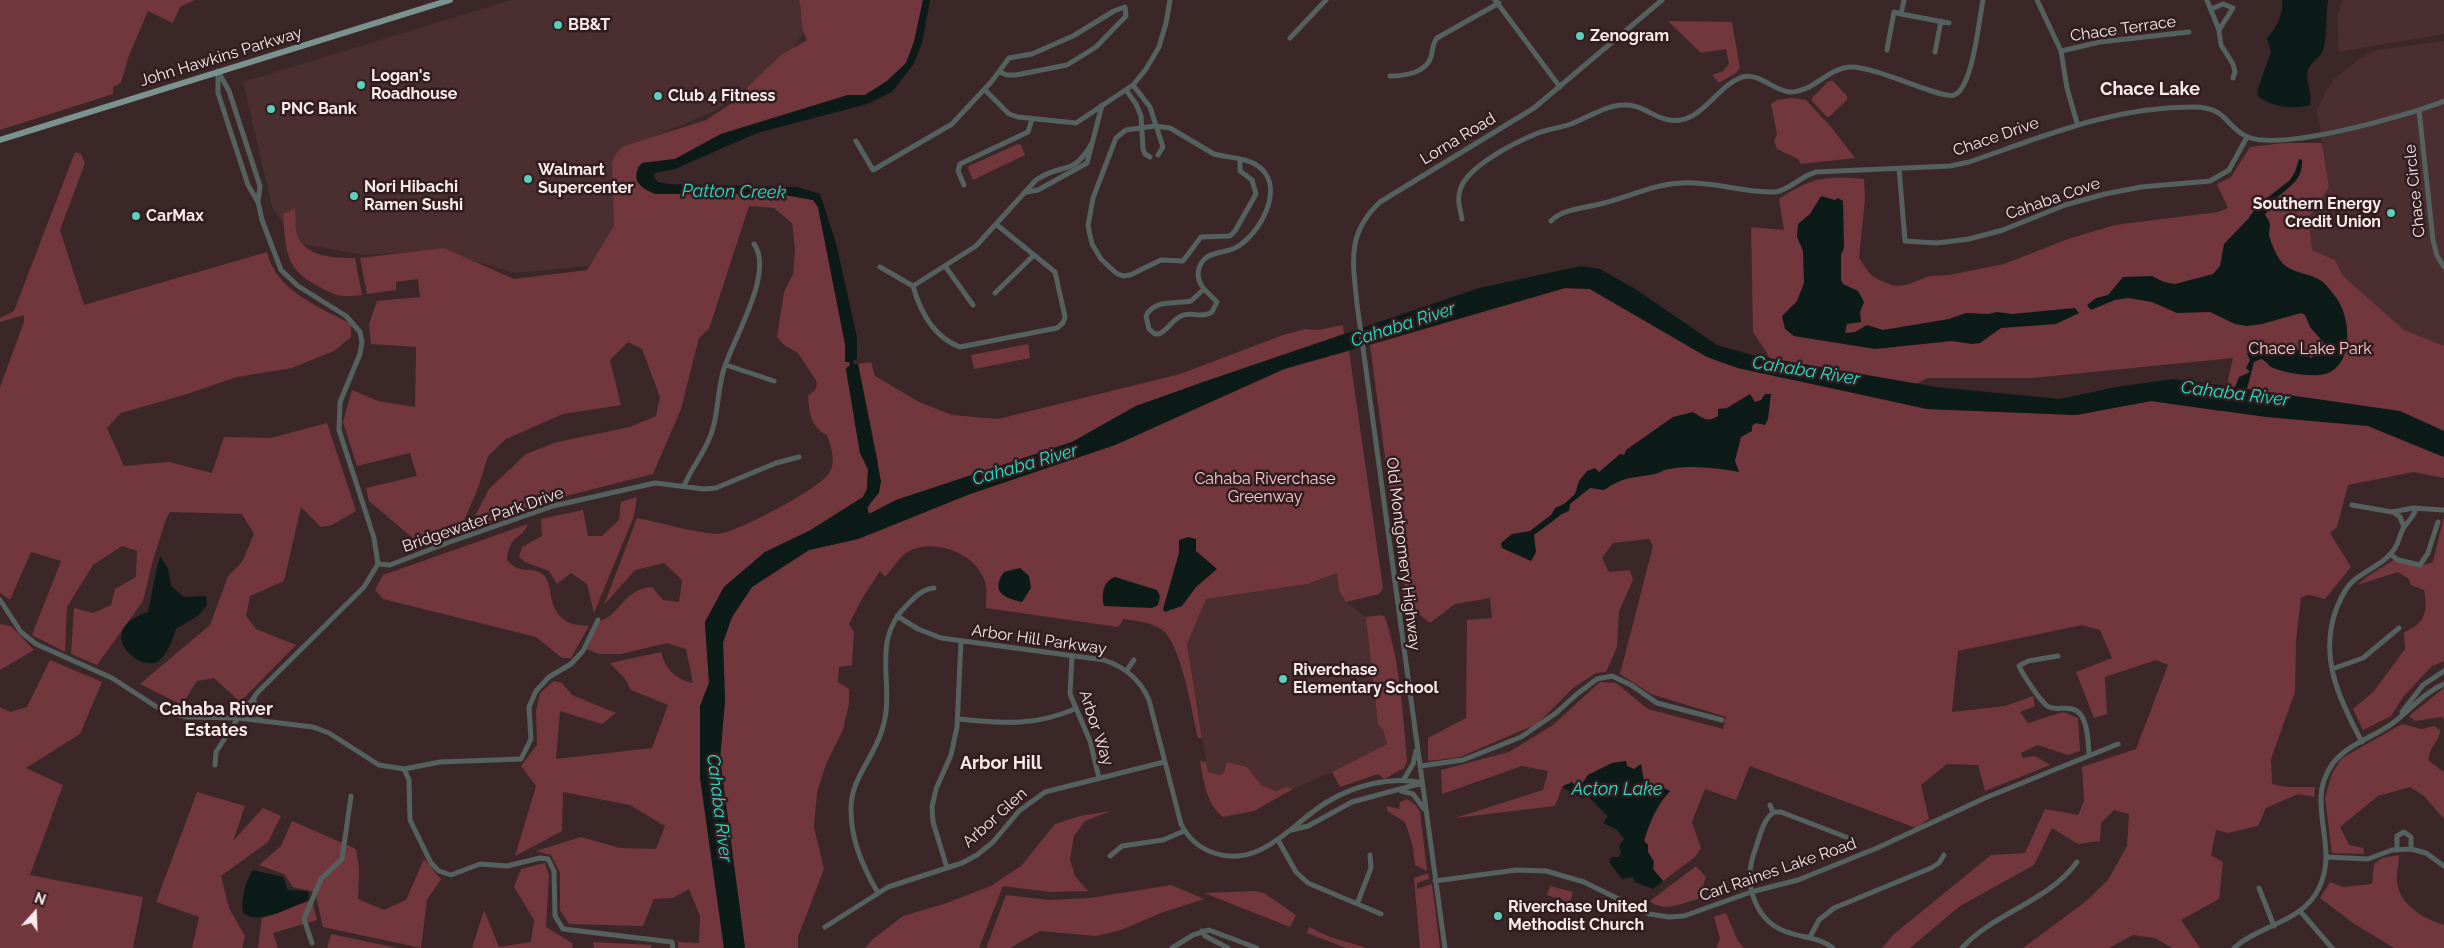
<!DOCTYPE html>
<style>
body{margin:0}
#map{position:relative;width:2444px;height:948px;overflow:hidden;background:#3c2728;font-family:Raleway,sans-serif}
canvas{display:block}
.north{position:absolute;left:10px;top:888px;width:50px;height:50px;-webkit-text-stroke:4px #311d1f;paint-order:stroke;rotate:20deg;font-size:14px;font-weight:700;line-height:20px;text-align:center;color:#f9eaeb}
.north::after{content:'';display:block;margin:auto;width:18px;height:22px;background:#f9eaeb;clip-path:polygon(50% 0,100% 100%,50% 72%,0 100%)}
</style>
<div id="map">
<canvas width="2444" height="948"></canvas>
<div class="north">N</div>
</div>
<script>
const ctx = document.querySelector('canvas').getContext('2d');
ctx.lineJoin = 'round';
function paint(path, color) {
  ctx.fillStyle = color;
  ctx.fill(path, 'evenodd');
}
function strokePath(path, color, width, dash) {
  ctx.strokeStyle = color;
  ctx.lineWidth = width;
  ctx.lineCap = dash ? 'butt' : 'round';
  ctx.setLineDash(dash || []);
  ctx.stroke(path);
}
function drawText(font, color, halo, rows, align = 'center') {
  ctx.font = font + ' Raleway,sans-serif';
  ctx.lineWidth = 5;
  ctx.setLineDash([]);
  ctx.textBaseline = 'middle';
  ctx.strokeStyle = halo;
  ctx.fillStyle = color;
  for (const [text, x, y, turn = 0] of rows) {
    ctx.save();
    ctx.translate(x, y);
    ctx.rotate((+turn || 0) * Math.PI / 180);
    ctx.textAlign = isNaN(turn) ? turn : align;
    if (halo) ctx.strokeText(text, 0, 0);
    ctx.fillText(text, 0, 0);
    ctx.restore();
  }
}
paint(new Path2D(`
 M511 0H805L810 23 790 53 717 110 634 145 617 232 588 266 515 273 438 250 364 255 302 244 273 210 243 82Z
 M2343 0H2444V34L2339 52 2337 16Z
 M2444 41V346L2404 331 2343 276 2335 260 2312 250 2309 218 2329 187 2317 110 2326 91 2335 78 2361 58 2377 50Z
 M1337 573 1339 591 1346 602 1366 617 1387 744 1332 772 1293 789 1287 787 1276 791 1262 786 1247 767 1227 762 1224 773 1220 775 1208 772 1187 644 1206 599 1308 584Z`), '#4a2e30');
paint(new Path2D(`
 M0 0H195L180 7 173 23 148 11 128 58 121 83 113 87V94L0 130Z
 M799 0H923L914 42 906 63 887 81 865 95H848L721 134 675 159 642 163 637 168 655 194H779L813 200 818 207 845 344V361L849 362 850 365 846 369 860 453 868 469 867 489 863 497 809 531 765 552 724 587 705 622 709 683 700 706V777L724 948H678V942L699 943 700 916 689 889 673 898 654 899 643 926 569 924 560 910V873L551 855 536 851 581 837 620 848 656 849 665 826 630 805 563 792 562 831 515 856 536 786 521 766 537 745 536 711 540 693 554 681 562 683 572 695 616 713 602 724 560 711 556 759 652 748 668 705 631 690 625 679 610 663 661 652C665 669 676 680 693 683L686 649 667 643 621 654H599L586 649 598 622C622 614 623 589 652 587L663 600 679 602 682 580 664 563 635 570 604 605 637 518C663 523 691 532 717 534 733 535 823 487 830 472 836 461 831 446 827 435 811 427 809 413 808 396L816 389 817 382 798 353 784 345 777 337 784 292 793 274 795 249 792 223 774 208 749 206 709 329 699 338 681 409 653 474 542 502 469 528 489 489 526 454 557 442 630 427 656 416 660 397 642 349 628 342 610 360 621 405 563 414 506 439 488 456 478 488 460 530 421 545 369 501 366 488 417 476 410 453 357 466 343 422 352 390 378 401 415 407 416 347 371 344 369 324 377 301 420 297 418 279 396 282V290L367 294 360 258 444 248 514 279 587 270 614 226 612 162 617 152 624 146 706 120 729 105 781 55 807 40C799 24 803 15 799 0Z
 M1668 21 1732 22 1740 68 1736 73 1719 83 1712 75 1723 71 1729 64 1726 49 1701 53Z
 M1829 81H1833L1847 96V100L1830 116 1827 117 1812 101V98Z
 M1792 98 1806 100 1831 127 1855 158 1801 164 1798 159 1777 149 1774 141 1777 134 1771 104 1777 100Z
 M2284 143H2322L2329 187 2309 217 2312 250 2335 260 2343 276 2404 330 2444 346V444L2368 426 2444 457V478L2414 472 2348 485 2337 527 2330 533 2351 567 2325 599 2310 595 2301 597 2296 641 2295 692 2271 759 2272 784 2286 787H2315L2314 797 2298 794 2266 808 2258 826 2228 833 2216 830 2211 855 2223 862 2219 899 2181 920 2200 948H2172L2155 938 2133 935 2109 948H2023L2085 902 2108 880 2127 846 2129 814 2114 810 2101 823 2100 841 2078 844 2052 828 2034 865 1960 906 1910 948H1882L1894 934 1991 855 2025 853 2045 809 2078 815 2084 801 2082 767 2136 749 2168 665 2156 660 2105 677 2107 714 2094 718 2076 672 2112 658 2100 630 2082 625 1958 651 1952 712 2005 706 2033 696 2035 706 2020 712 2028 723 2063 712 2078 718 2080 751 2068 755 2038 745 2021 753 2023 758 2035 756 2050 765 1985 791 1978 765 1947 764 1921 785 1929 819 1916 828 1750 766 1736 800 1705 789 1692 822 1701 848 1695 857 1663 881 1653 869 1654 862 1648 852V845L1644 841 1648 823 1659 803V790L1654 793C1643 786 1643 776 1641 764L1634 769 1627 766 1626 761 1612 763 1588 775 1580 787 1566 784 1562 787 1555 806 1455 818 1543 790 1548 771 1522 766 1442 794 1441 770 1509 752 1553 725 1600 682 1616 683 1648 709 1723 729 1726 717 1651 694 1620 674 1653 546 1649 539 1613 543 1602 558 1609 572 1630 570 1633 580 1619 611 1617 647 1606 672 1596 673 1573 688 1537 724 1460 757 1428 761V738L1466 718 1467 620 1492 618 1490 598 1455 604 1430 623 1403 602 1405 575 1400 568 1370 345 1565 288 1590 289 1707 357 1738 368 1783 378 1753 332 1751 227 1784 230 1779 199C1812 177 1825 176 1864 179L1865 199 1859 258 1870 274 1879 280 1894 286 1906 285 1930 276 1949 275 2004 264 2068 239 2115 225 2218 212 2228 208 2217 184 2231 177 2250 147ZM2233 358 2221 411 2151 401 2076 415 1927 409 1887 400 1927 378H2032Z
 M1018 144 1021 145 1025 155 973 180 968 169 969 166Z
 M75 152 81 154 85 163 60 230 84 305 267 252C276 291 318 306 351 324V337L334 351 292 368 237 377 187 394 121 413 107 428 124 466 169 462 212 473 224 437 271 438 327 423 356 511 332 525 321 527 301 507 284 581 250 596 246 616 256 629 296 645 240 702 214 678 197 681 182 705 140 684 210 625 228 576 242 562 254 534 242 514 170 512 166 519 153 560 143 601 97 665 71 654 74 608 93 613 111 605 115 589 136 577 137 551 122 546 93 565 67 607 65 652 32 635 61 561 31 552 10 600 0 593V387L24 322V315L0 322V318L14 311Z
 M295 208C296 216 295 228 297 235 306 258 336 258 355 258L362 295C340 297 338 297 318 286 284 269 286 249 283 214Z
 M1343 325 1344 335 1136 406 1072 442 896 500 869 514 867 511 871 502 878 462 858 364 871 362 875 376 919 402 952 415 998 419 1180 374 1283 335 1305 329 1318 330Z
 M1028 344 1030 358 974 369 971 355Z
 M1349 351 1383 588 1379 594 1346 602 1339 591 1337 573 1308 584 1206 599 1187 644 1202 738H1198C1192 713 1181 642 1161 629 1150 622 1137 621 1124 619L1118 627 986 608C986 597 988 586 983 577 972 551 929 537 906 553 898 559 891 570 885 577L880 571 863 597 849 624 854 632 852 665 839 667 838 682 849 689V704L843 730 826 764 817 793 814 827 824 869 798 937V948H745L720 759 725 700 723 642 732 617 752 587 809 550 858 539 970 494 1115 445 1284 369Z
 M637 497 634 516 594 613 587 584 571 573 557 584 549 571 525 562 519 557 522 547 542 536 541 519 583 510 588 536H602L619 520 621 502Z
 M2444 516V661L2432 666 2403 697 2391 716 2363 730 2353 709 2374 691 2405 649 2404 632C2425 624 2428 612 2424 590L2411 585 2409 579 2398 572 2357 585 2368 576 2397 558 2418 567 2433 562Z
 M528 524C521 541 509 534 507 560 521 576 529 565 542 574 556 583 543 610 570 623 575 625 583 625 589 626L571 658H562L536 637 383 599 375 590 383 575Z
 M1381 615 1385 617C1400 662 1403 714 1407 761L1404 768 1384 779 1378 774 1340 787 1332 772 1387 744 1383 729 1378 724 1366 617Z
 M0 624 11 626 34 650 0 670Z
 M50 660 102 682 80 734 26 768 63 785 30 875 143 897 133 948H0V707L10 712 27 707Z
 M2444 688V719L2441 717 2415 721 2409 716Z
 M2402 724 2422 729 2434 726 2440 730C2440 741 2427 749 2429 761L2444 772V819L2424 796 2410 787 2378 796 2340 827 2349 845 2363 848 2364 854 2332 853 2325 798 2332 773 2342 758Z
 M1200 761 1206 762 1208 772 1220 775 1224 772 1227 762 1247 767 1262 786 1276 791 1287 787 1293 789 1254 811 1223 817C1206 804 1204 782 1200 761Z
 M197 792 245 806 233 841 263 808 281 816 268 842 221 876 229 908 245 936 242 948H192L199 917 156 902Z
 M1407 799 1416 805 1420 812 1427 871 1415 865 1413 847 1405 822 1387 811V806L1399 809 1400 802Z
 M1111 811 1085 821 1074 836 1070 859 1075 876 1088 891 1050 892 1003 886 979 948H865L872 940 903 916 944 904 991 886 1021 866 1055 824 1080 816Z
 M292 821 356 849 359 869 358 899 384 910 406 900 424 859 441 879 427 900 421 948 323 927 315 892 293 887 284 874 259 865 281 846Z
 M2399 855C2399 864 2396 874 2397 883 2401 906 2424 919 2444 925V948H2394L2353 923 2320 898 2330 882 2343 887 2372 884 2374 864 2382 858Z
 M545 863 549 875 546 927 572 943 573 948H472L484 910 499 947 531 942 534 920 514 887 521 869Z
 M1696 866 1706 877 1698 899C1683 903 1663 913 1650 901Z
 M1428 873 1429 879 1417 883V889L1432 884 1440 948H1420L1414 878Z
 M1171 885 1204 899 1161 913 1121 930 1096 936 1040 931 1010 948H986L1006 895 1049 900 1090 898Z
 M1550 886 1573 892 1570 903 1547 895Z
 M1255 891 1264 893 1296 915 1290 927 1204 893Z
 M312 900 317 920 273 933 278 948H258L262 918Z
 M1726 913 1738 941 1744 948H1716L1720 939 1714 917Z
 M1309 927 1330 937 1367 948H1346L1307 933Z
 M331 934 397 948H327Z
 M593 942 651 945V948H594Z`), '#72363d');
paint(new Path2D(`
 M923 0H930L922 43 913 65 892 92 867 104 757 133 675 169 655 173 654 177 658 182 669 184 797 187 820 194 836 243 857 337V359L853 361 854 364H858L881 481 879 493 867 507 869 514 896 500 1072 442 1136 406 1203 382 1479 288 1581 266 1600 269 1637 290 1717 345 1752 355 1936 387 2060 399 2116 387 2173 379 2235 387 2239 377 2250 372 2246 368 2250 360 2247 354 2254 346 2268 344 2286 351 2301 350 2311 358 2318 353 2324 343 2310 327 2305 315 2301 313 2262 324 2247 326 2235 324 2210 312 2177 313 2152 302 2128 298 2115 300 2091 310 2087 305 2096 298 2108 295 2123 277 2152 276 2164 282 2175 284 2213 274 2220 266 2224 244 2248 219 2258 205 2290 180 2295 172 2299 159 2302 160C2303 182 2287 187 2274 201 2270 205 2270 210 2265 214 2266 217 2269 220 2270 224 2270 227 2269 231 2269 235 2270 241 2276 254 2280 260 2291 276 2313 271 2326 285 2331 291 2338 299 2341 306 2352 329 2351 373 2319 375 2304 376 2287 373 2273 368 2268 366 2267 361 2261 359L2254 362 2247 389 2400 411 2444 431V457L2368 426 2266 417 2151 401 2076 415 1927 409 1738 368 1707 357 1590 289 1565 288 1284 369 1115 445 970 494 858 539 809 550 752 587 732 617 723 642 725 700 720 759 745 948H724L700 777V706L709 683 705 622 724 587 765 552 809 531 863 497 867 489 868 469 860 453 846 369 850 365 849 362H845V344L818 207 813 200 779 194H655C640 188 629 179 642 163L675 159 721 134 848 95H865L887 81 906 63 914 42Z
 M2282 0H2328C2326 13 2327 41 2323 51 2320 58 2311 61 2308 70 2305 80 2313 93 2310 105 2294 110 2271 107 2258 96L2257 91 2271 52 2267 38C2276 28 2284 15 2282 0Z
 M1821 196 1835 200 1838 198 1843 201 1844 248 1841 255V280L1843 284 1858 291 1864 302 1860 312 1861 322 1847 324 1845 333 1855 332 1867 325 1883 330 1949 319 1966 313 1988 314 1997 312 2012 314 2075 308 2079 313 2056 324 2001 328 1980 343 1972 344 1952 341 1875 349 1794 336 1785 329 1782 316 1797 301 1804 283 1803 251 1797 237 1798 224 1810 214Z
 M1750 394 1755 402 1761 400 1765 394H1771L1768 419 1765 425 1756 423 1752 426V431L1741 437 1735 461 1739 472C1717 468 1692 465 1670 469 1664 469 1660 473 1655 474 1630 479 1627 475 1604 490L1590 488 1570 504 1569 511 1562 514 1534 535 1536 552 1531 561 1502 548 1501 543 1512 534 1530 531 1551 515 1555 508 1564 504 1575 494 1579 481 1587 471 1595 468 1599 472 1620 454 1624 455 1626 450 1673 417 1693 412C1703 418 1707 423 1718 416V409L1727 408Z
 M1188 537 1196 539V551L1217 569 1196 587 1182 606 1165 612 1163 609 1179 553V540Z
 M160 556 168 568 171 586 184 597 206 596 207 605 199 615 176 629C173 639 167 656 157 662 137 671 93 630 148 612 152 593 155 574 160 556Z
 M1020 568 1029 576 1031 588 1022 602C1004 598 990 592 1004 572Z
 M1115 577 1157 590 1160 596 1158 605 1152 608 1104 606C1101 595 1103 581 1115 577Z
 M1626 761 1627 766 1634 769 1641 764C1643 776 1643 786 1654 793L1662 787 1670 791C1656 806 1650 822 1644 841L1648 845V852L1654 862 1653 869 1663 881 1653 889 1635 882 1633 877 1622 879 1611 865 1609 860 1613 857H1619L1621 853 1619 846 1624 839 1617 830 1603 823 1608 816C1600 810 1595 802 1587 796L1583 799 1562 787 1572 782 1576 787H1580L1588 775 1612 763Z
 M253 870 283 877 288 890 308 891 309 898 307 901C289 907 260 926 243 913 241 898 245 883 253 870Z`), '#0c1b18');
strokePath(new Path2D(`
 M1495 0 1560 87
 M1904 0 1901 14 1949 23
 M2037 0 2061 51 2067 88 2077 123
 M2207 0 2219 30 2221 45 2233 64 2235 72 2233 78
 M2211 9 2223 4 2233 8 2219 30
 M1290 38 1326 0
 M1887 50 1894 12 1901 14
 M2061 51 2100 42 2189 32
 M1935 52 1941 21
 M218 71 229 91 260 186 258 202 248 185 218 93Z
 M1390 76C1404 76 1426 73 1431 57 1433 50 1432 44 1437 38L1499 3
 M1133 85 1150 107 1163 147 1158 155
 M985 90 1009 114 1018 117 1076 123 1133 85 1146 69 1159 47 1166 23 1170 0
 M1126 90 1136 104 1141 116 1143 149 1145 154 1150 157
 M2419 110 2433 240 2437 256 2444 267
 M856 141 873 170 952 124 992 81 1009 58 1032 54 1073 36 1114 11 1125 7 1126 16 1096 47 1067 65 1016 75H1007L1000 72
 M1899 168 1905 241 1937 243 1969 239 2003 230 2065 205 2105 194 2141 187 2210 181 2229 170 2247 137
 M964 185 958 171 960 164 1028 132 1032 119
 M1027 192 1038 190 1087 163 1102 105
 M1462 219C1460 209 1457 200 1460 190 1467 166 1516 142 1538 133 1548 129 1560 128 1571 124 1587 118 1606 105 1624 105 1645 104 1659 124 1680 120 1705 116 1718 86 1742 77 1760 72 1774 92 1791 92 1813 92 1828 68 1850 67 1876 66 1942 100 1954 95 1973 88 1979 19 1983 0
 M1551 221C1562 209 1585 208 1600 204 1627 198 1653 184 1681 183 1713 181 1744 193 1776 192 1791 189 1801 176 1816 172L1950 166 1969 162C2045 136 2111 107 2193 107 2229 107 2225 128 2248 137 2283 151 2407 116 2444 101
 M997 225 1055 272 1065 317 1063 323 1057 328 960 347C933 337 920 311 913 286L976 246 1036 180C1063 162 1073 177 1092 143
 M945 266 973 305
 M880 267 913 286
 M1204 289C1199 283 1197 275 1199 268 1206 248 1226 256 1240 245 1263 229 1287 183 1255 164 1243 157 1228 158 1214 154L1170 128 1155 126 1126 130 1116 138 1093 198 1088 226 1092 244 1101 259 1116 273 1123 276 1130 275 1161 260 1183 261 1201 237 1230 236 1235 231 1256 194 1252 180 1240 171V159
 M1204 289 1217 302 1212 312C1202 319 1192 311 1181 316 1172 320 1168 330 1159 334H1155L1149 329 1146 316C1154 299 1177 304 1191 301Z
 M995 293 1033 256
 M726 365 774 381
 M684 486C692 466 708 449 713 428 718 410 718 391 723 372 732 340 775 273 754 244
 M2352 505 2392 512 2413 508 2444 510
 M2393 512 2400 517 2404 527
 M2390 554 2398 560 2420 565 2428 553 2438 522
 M378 564 390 565 447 543 553 506 655 483 704 489 716 488 776 463 799 457
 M0 600 21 632 36 644 112 678 163 711 187 717 238 718 313 727 329 733 379 765 404 769 440 762 521 759 531 739 529 707 536 691 549 677 571 664 583 651 598 620
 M897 616 918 629 941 638 1104 660C1125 667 1140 679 1149 700L1181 824C1188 838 1199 848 1214 853 1261 869 1292 823 1327 802 1355 785 1391 776 1422 783
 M1072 656 1070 694 1090 741 1099 778
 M2058 656 2028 661 2019 666C2023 675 2042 704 2049 707 2057 710 2064 707 2072 709 2088 712 2088 741 2089 754
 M2332 669 2363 658 2399 628
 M1127 670 1134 660
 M254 700 255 711 262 721
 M2402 712 2423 685 2444 671
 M239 718 258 692 364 587 378 564 374 538 339 430 340 402 360 354 362 342 360 332 346 316 298 286 281 270 262 220 258 202
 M958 719C1003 723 1032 727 1075 709
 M2362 742C2339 699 2318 656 2337 607 2341 598 2345 588 2353 581 2366 570 2386 563 2395 548 2399 542 2400 533 2404 527 2409 520 2414 517 2416 508
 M215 765 216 752 238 718
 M1420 766 1463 760 1521 737 1556 713 1577 694 1597 679 1612 676 1631 685 1657 703 1722 720
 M404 769 409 780 410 820 431 863 439 871 451 875 480 864 507 866 540 858 548 859 554 871 555 916 563 929 672 942 673 948
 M1404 779 1413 764 1416 751
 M1401 791 1413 794 1424 809
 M1770 805 1773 812
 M1292 830 1308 826 1352 802 1422 783
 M1278 840 1296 872 1308 883 1381 914
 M2397 850V836L2404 832 2411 837V849
 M1110 856 1122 846 1163 840 1184 831
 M2327 857 2368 859 2392 850 2411 849 2426 853 2444 866
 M947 868 933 822 932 807 936 789 951 755 957 727 961 641
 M1435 881 1516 870 1546 871 1584 882 1649 914 1669 917 1684 916 1751 892 1798 880 1877 848 1985 798 2118 744
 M2259 888 2274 926
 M878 893C863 867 851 841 851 810 850 779 874 758 882 730 897 685 868 642 908 604 916 596 923 589 934 588
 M1357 904 1371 868 1370 855
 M2300 911 2332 948
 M825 927 888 887 962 863 977 855 993 842 1019 811 1045 792 1164 762
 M1202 931 1205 936 1228 948
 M1810 937 1819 920 1834 908 1931 868 1939 863 1944 855
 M312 943 304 919 321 879 342 859 351 796
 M1172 948 1193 935 1209 930 1257 948
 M1445 948 1357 304C1353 262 1346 234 1380 202L1534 108 1662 0
 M1833 948C1820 938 1805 938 1790 933 1755 923 1743 884 1754 853 1759 840 1762 820 1774 812H1781L1846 837
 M1962 948C1995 912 2048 902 2077 862
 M2234 948C2261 924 2302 923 2319 888 2334 857 2320 829 2321 798 2321 786 2326 773 2333 763 2348 744 2374 737 2393 723 2410 710 2425 692 2444 684`), '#55615e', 5);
strokePath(new Path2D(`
 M0 140 450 0`), '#7b938e', 6);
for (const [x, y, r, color] of [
 [558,25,5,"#5ccebb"],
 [1580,36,5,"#5ccebb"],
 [361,85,5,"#5ccebb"],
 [658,96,5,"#5ccebb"],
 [271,109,5,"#5ccebb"],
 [528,179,5,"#5ccebb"],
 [354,196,5,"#5ccebb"],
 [2391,213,5,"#5ccebb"],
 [136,216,5,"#5ccebb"],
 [1283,679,5,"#5ccebb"],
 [1498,916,5,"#5ccebb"]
]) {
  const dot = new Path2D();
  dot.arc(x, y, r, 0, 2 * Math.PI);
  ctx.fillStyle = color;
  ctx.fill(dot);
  strokePath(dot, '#311d1f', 2);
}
drawText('bold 16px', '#f9eaeb', '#311d1f', [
 ["BB&T",568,25],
 ["Zenogram",1590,36],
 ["Logan's",371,76],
 ["Roadhouse",371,94],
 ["Club 4 Fitness",668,96],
 ["PNC Bank",281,109],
 ["Walmart",538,170],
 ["Supercenter",538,188],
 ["Nori Hibachi",364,187],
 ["Ramen Sushi",364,205],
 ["Southern Energy",2381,204,"right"],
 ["Credit Union",2381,222,"right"],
 ["CarMax",146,216],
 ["Riverchase",1293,670],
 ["Elementary School",1293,688],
 ["Riverchase United",1508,907],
 ["Methodist Church",1508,925]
], 'left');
drawText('16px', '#f9eaeb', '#311d1f', [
 ["Chace Terrace",2123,29,-8],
 ["John Hawkins Parkway",221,57,-17],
 ["Chace Drive",1996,137,-19],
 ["Lorna Road",1458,139,-31],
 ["Chace Circle",2415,191,-96],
 ["Cahaba Cove",2053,199,-19],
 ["Bridgewater Park Drive",483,520,-19],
 ["Old Montgomery Highway",1403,554,83],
 ["Arbor Hill Parkway",1039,640,8],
 ["Arbor Way",1096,728,72],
 ["Arbor Glen",995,818,-42],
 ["Carl Raines Lake Road",1778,870,-19]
]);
drawText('16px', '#fecccf', '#311d1f', [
 ["Chace Lake Park",2310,349],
 ["Cahaba Riverchase",1265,479],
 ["Greenway",1265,497]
]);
drawText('bold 18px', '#f9eaeb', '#311d1f', [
 ["Chace Lake",2150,90],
 ["Cahaba River",216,710],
 ["Estates",216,731],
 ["Arbor Hill",1001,764]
]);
drawText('italic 18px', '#21e0c6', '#311d1f', [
 ["Patton Creek",734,192,1],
 ["Cahaba River",1403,325,-18],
 ["Cahaba River",1806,371,9],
 ["Cahaba River",2235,394,7],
 ["Cahaba River",1025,465,-16],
 ["Acton Lake",1617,790],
 ["Cahaba River",719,808,83]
]);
</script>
